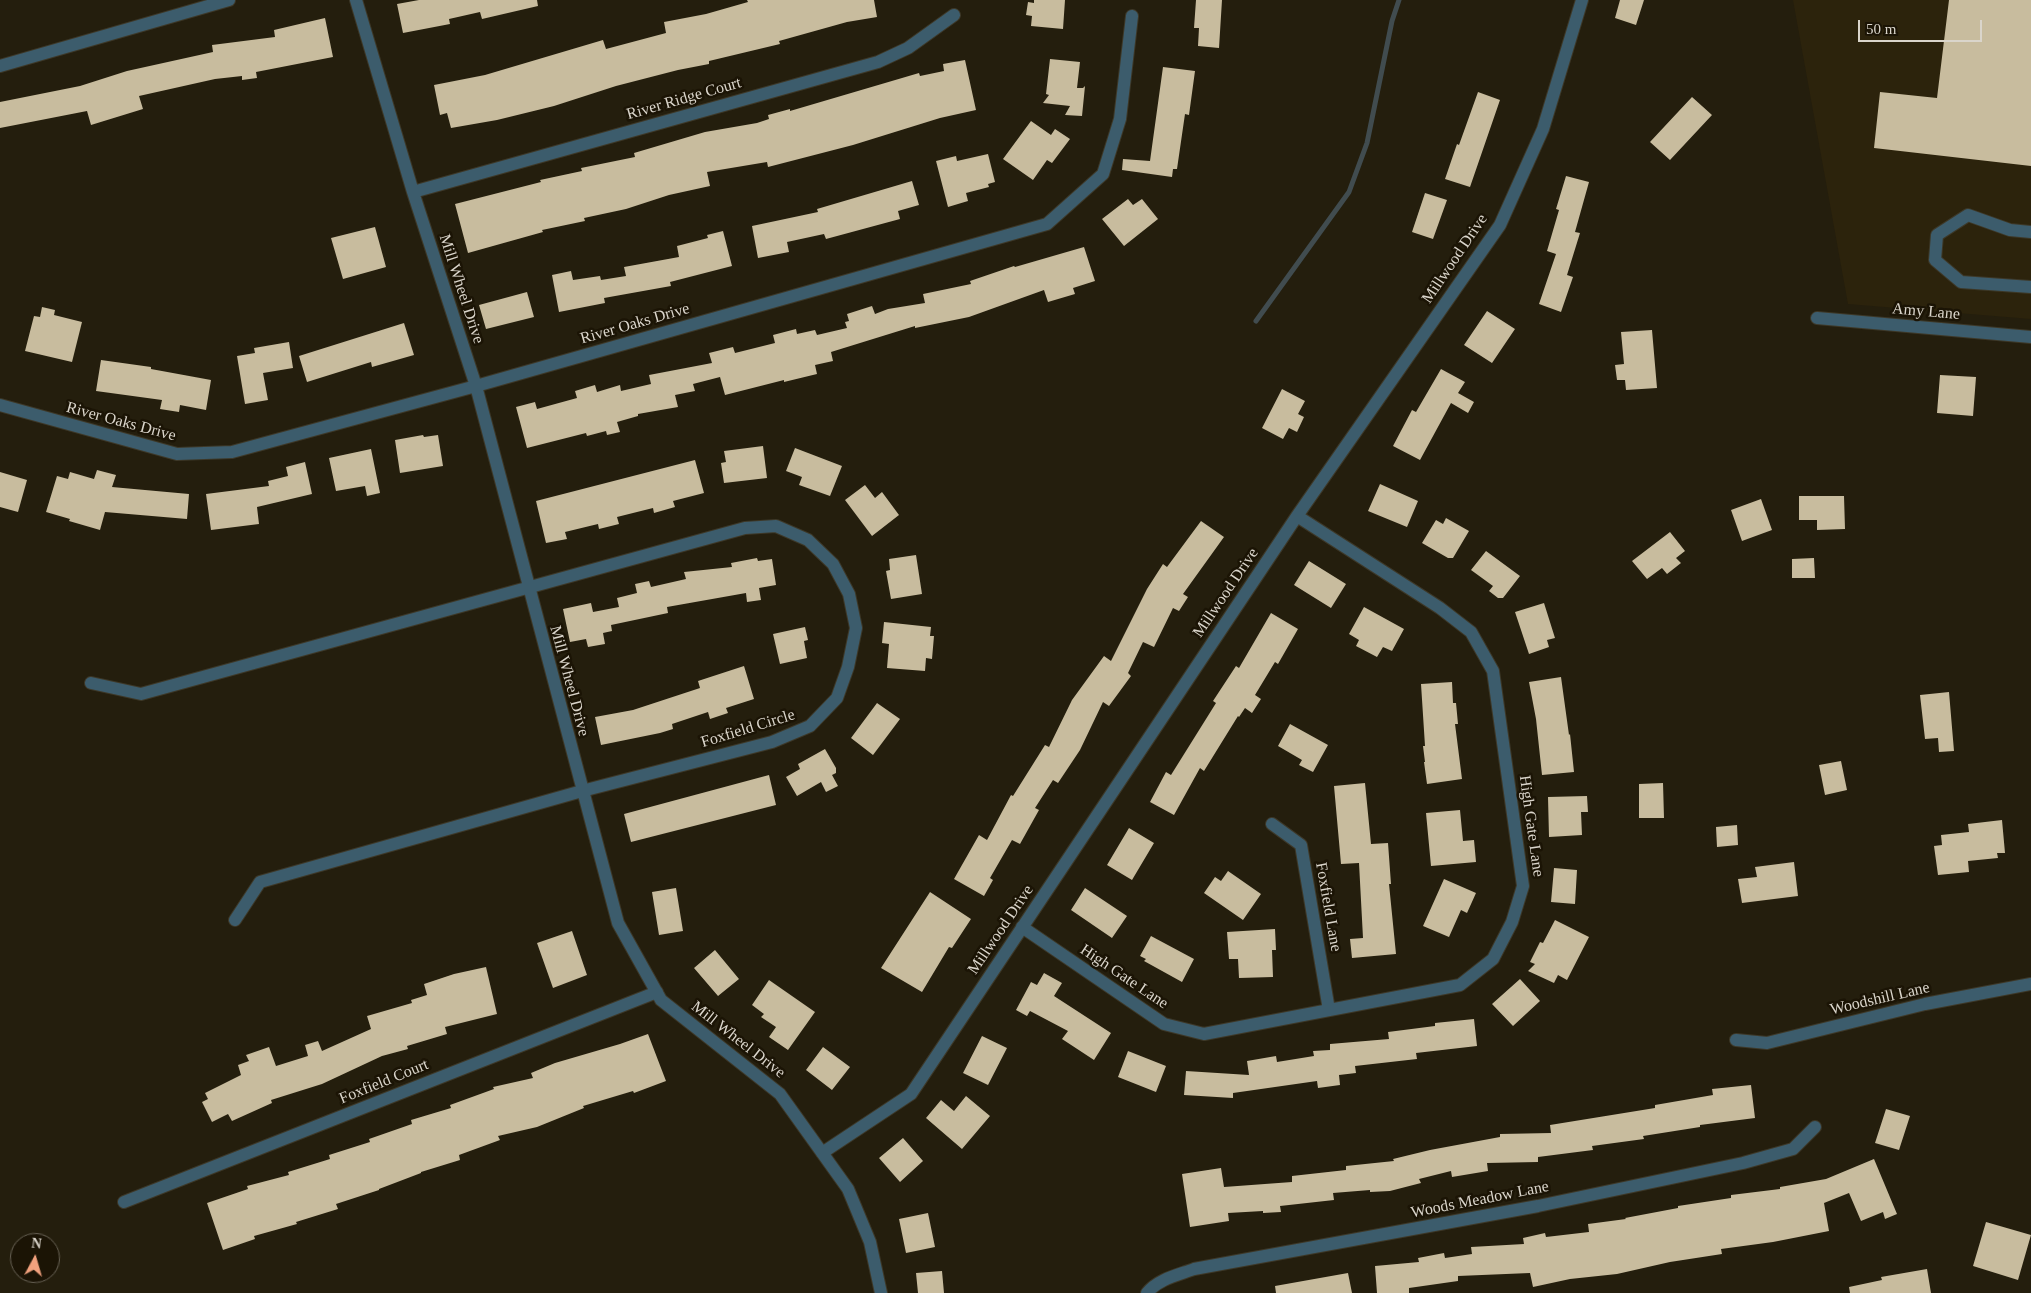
<!DOCTYPE html>
<style>
body{margin:0}
#map{position:relative;width:2031px;height:1293px;overflow:hidden;background:#241e0d;font-family:"Times New Roman",serif}
canvas{display:block}
.north{position:absolute;left:10px;top:1233px;width:50px;height:50px;box-sizing:border-box;background:#1b1405;border:1px solid #676154;border-radius:50%;rotate:6deg;font-size:14px;font-weight:700;line-height:20px;text-align:center;color:#dad5cb}
.north::after{content:'';display:block;margin:auto;width:18px;height:22px;background:#f1a17d;clip-path:polygon(50% 0,100% 100%,50% 72%,0 100%)}
.scale{position:absolute;left:1858px;top:20px;width:124px;height:22px;box-sizing:border-box;border:2px solid #dad5cb;border-top:0;padding-left:6px;font-size:15px;line-height:18px;white-space:nowrap;color:#dad5cb;-webkit-text-stroke:4px #1b1405;paint-order:stroke}
</style>
<div id="map">
<canvas width="2031" height="1293"></canvas>
<div class="north">N</div>
<div class="scale">50 m</div>
</div>
<script>
const ctx = document.querySelector('canvas').getContext('2d');
ctx.lineJoin = 'round';
function paint(path, color) {
  ctx.fillStyle = color;
  ctx.fill(path, 'evenodd');
}
function strokePath(path, color, width, dash) {
  ctx.strokeStyle = color;
  ctx.lineWidth = width;
  ctx.lineCap = dash ? 'butt' : 'round';
  ctx.setLineDash(dash || []);
  ctx.stroke(path);
}
function drawText(font, color, halo, rows, align = 'center') {
  ctx.font = font + ' "Times New Roman",serif';
  ctx.lineWidth = 5;
  ctx.setLineDash([]);
  ctx.textBaseline = 'middle';
  ctx.strokeStyle = halo;
  ctx.fillStyle = color;
  for (const [text, x, y, turn = 0] of rows) {
    ctx.save();
    ctx.translate(x, y);
    ctx.rotate((+turn || 0) * Math.PI / 180);
    ctx.textAlign = isNaN(turn) ? turn : align;
    if (halo) ctx.strokeText(text, 0, 0);
    ctx.fillText(text, 0, 0);
    ctx.restore();
  }
}
paint(new Path2D(`
 M1793 0H2031V319L1848 304Z`), '#2c230c');
strokePath(new Path2D(`
 M1256 321 1349 192 1367 143 1392 21 1399 0`), '#414c4f', 5);
paint(new Path2D(`
 M419 0H537L538 6 482 19 480 12 449 19 450 24 403 33 397 4Z
 M747 0H874L877 17 847 22 779 41 780 44 709 61V64L678 70 616 86 554 106 497 120 451 128 447 113 440 115 434 85 485 75 603 40 606 49 666 33 664 22 706 14 748 2Z
 M1034 0H1065L1063 29 1031 26 1032 16 1026 15 1028 2 1034 3Z
 M1196 0H1222L1219 48 1198 46 1199 28H1194Z
 M1620 0H1644L1636 25 1615 18Z
 M1949 0H2031V166L1874 148 1880 92 1937 98Z
 M325 18 333 57 256 72 257 78 242 80V76L215 79 139 96 143 109 91 125 87 111 0 128V102L80 86 127 71 213 52 212 45 275 37 274 30Z
 M1050 59 1080 62 1077 88H1083L1085 86 1082 116 1065 115 1070 106 1043 103 1049 95 1046 94Z
 M965 60 976 110 940 118 853 145 768 167 767 162 707 172 710 186 669 195 626 209 584 218 585 221 542 230 543 232 468 253 455 204 541 182 540 180 582 171 581 168 635 157 634 153 705 132 757 123 769 119 768 115 790 109V111L919 73 920 76 944 71 943 64Z
 M1163 67 1195 71 1189 115 1185 114 1177 169H1173L1172 177 1122 170 1123 159 1150 161Z
 M1478 92 1500 100 1470 187 1445 179 1457 144 1459 145Z
 M1692 97 1712 115 1670 160 1650 142Z
 M1031 121 1051 135 1055 129 1070 139 1052 163 1047 160 1033 180 1003 159Z
 M988 154 995 182 988 184 989 187 966 193 968 201 948 207 936 161 956 156 957 161Z
 M1566 176 1589 182 1575 232 1580 233 1567 275 1573 277 1561 312 1539 304 1556 254 1547 251 1559 210 1556 209Z
 M912 181 919 205 898 211 900 219 826 239 824 234 787 242 789 252 758 258 752 226 818 212 817 209Z
 M1425 193 1447 200 1433 239 1412 232Z
 M1128 199 1133 205 1142 199 1158 219 1124 246 1102 219Z
 M375 227 386 267 343 279 331 238Z
 M723 231 732 266 670 282 671 286 604 298 605 303 559 312 552 275 571 271 573 280 600 276 601 280 626 276 624 267 679 257 677 246 708 238 707 235Z
 M1084 247 1095 281 1073 288 1075 294 1048 302 1044 290 969 317 915 328V326L831 352 833 361 815 365 817 374 784 382V380L725 395 720 377 693 384 695 391 675 395 678 407 638 414V416L617 422 620 432 607 435 606 431 587 436 586 433 527 448 516 407 535 402 537 409 577 398 575 391 595 385 597 392 620 385 621 391 651 384 649 375 712 363 709 353 733 347 735 353 775 343 773 335 796 329 797 334 815 330 817 335 847 328 845 322 849 321 847 314 872 306 875 314 888 309 925 303 923 294 971 284 970 281 1014 266 1015 267Z
 M527 292 534 317 486 329 479 305Z
 M42 307 55 310 54 315 82 322 72 362 25 351 34 316 40 317Z
 M1487 311 1515 329 1492 363 1464 345Z
 M404 323 414 355 372 367 371 362 307 382 299 356Z
 M1652 330 1657 388 1626 390 1625 380H1617L1615 365 1624 364 1621 332Z
 M289 342 293 368 263 373 268 400 245 404 237 356 255 353 254 348Z
 M101 360 151 367V369L211 380 206 410 180 405 179 412 160 409 162 400 96 391Z
 M1441 369 1465 382 1458 393 1474 402 1468 413 1451 403 1420 460 1393 446 1412 410 1416 412Z
 M1940 375 1976 377 1973 416 1937 413Z
 M1282 389 1305 401 1298 414 1304 417 1297 432 1289 428 1283 439 1262 428Z
 M423 435 424 437 438 435 443 466 400 473 395 440Z
 M763 446 767 478 724 483 721 463 726 462 724 451Z
 M795 448 842 466 830 496 799 485 802 477 786 471Z
 M371 449 380 493 367 496 365 486 336 491 329 458Z
 M695 460 704 493 673 501 675 507 654 513 653 508 617 517 619 524 599 529 598 524 565 532 567 539 546 543 536 501Z
 M305 462 312 494 257 507 259 524 211 530 206 494 269 486 268 481 288 476 286 467Z
 M97 470 116 475 112 487 189 494 187 519 105 512 100 530 69 521 70 519 46 512 57 476 68 479 70 472 94 479Z
 M0 472 27 480 18 512 0 507Z
 M1380 484 1418 501 1407 527 1368 511Z
 M865 485 875 498 882 492 899 515 872 536 845 500Z
 M1799 496H1844L1845 529 1817 530V520H1799Z
 M1761 499 1772 530 1742 541 1731 510Z
 M1446 518 1469 531 1453 558H1448L1422 543 1436 520 1443 524Z
 M1201 521 1224 537 1183 594 1188 597 1179 611 1173 608 1154 647 1143 642 1128 673 1131 676 1109 706 1103 702 1080 750 1058 783 1053 780 1035 808 1039 810 1020 844 1012 840 990 878 993 880 984 896 954 879 979 835 987 840 1011 795 1013 796 1045 745 1049 747 1072 700 1104 656 1111 661 1147 589 1163 564 1167 567Z
 M1670 532 1685 551 1676 558 1681 563 1667 574 1662 568 1647 579 1632 561Z
 M1486 551 1520 576 1503 598H1498L1489 591 1493 586 1471 570Z
 M916 555 922 594 891 599 886 571 890 570 889 559Z
 M757 558 758 561 772 559 776 585 759 588 761 600 747 602 746 593 667 607 668 613 611 625 612 631 603 633 605 644 588 647 586 639 570 642 563 609 591 603 593 612 619 607 617 598 637 593 635 584 649 581 651 587 686 579 684 572 732 567 731 563Z
 M1814 558 1815 578H1792V559Z
 M1309 561 1346 584 1331 608 1294 585Z
 M1544 603 1555 638 1547 640 1549 647 1529 654 1515 612Z
 M1364 607 1404 629 1392 651 1383 647 1377 657 1356 646 1359 640 1349 634Z
 M1271 613 1298 629 1278 664 1275 662 1255 695 1261 699 1252 713 1245 708 1239 717 1238 716 1204 771 1200 768 1174 815 1150 802 1166 772 1171 775 1216 703 1213 701 1236 666 1239 668Z
 M884 622 931 627 930 636H934L932 659 926 658 925 671 887 668 889 644 882 643Z
 M805 627 808 640 804 641 807 658 780 664 773 634Z
 M744 666 754 699 726 708 728 713 710 719 708 712 672 724 673 729 660 733 601 745 595 717 633 710 700 688 698 681Z
 M1561 677 1569 735 1570 734 1574 772 1542 775 1536 719 1529 682Z
 M1452 682 1453 703H1456L1458 724H1455L1462 779 1427 784 1424 762H1425L1423 746H1425L1421 684Z
 M1949 692 1954 751 1939 752 1938 738 1925 739 1920 695Z
 M877 703 900 719 873 755 851 738Z
 M1290 724 1328 745 1313 772 1299 765 1302 760 1278 746Z
 M825 749 836 768V773L832 775 838 786 826 792 821 782 797 796 786 777 800 769 798 764Z
 M1841 761 1847 790 1825 795 1819 765Z
 M769 775 776 805 631 842 624 814Z
 M1365 783 1371 844 1388 843 1391 884H1389L1396 954 1352 958 1350 939 1363 938 1359 863 1341 864 1334 786Z
 M1663 783 1664 818H1639V784Z
 M1587 796 1588 812H1581L1582 835 1549 837 1548 797Z
 M1460 810 1463 841 1474 840 1476 862 1431 866 1426 813Z
 M2002 820 2005 853H1997L1998 858 1968 861 1969 872 1938 875 1934 846 1942 845 1941 835 1969 832 1968 824Z
 M1737 825 1738 845 1717 847 1716 827Z
 M1129 828 1154 843 1132 880 1107 865Z
 M1794 862 1798 896 1742 903 1738 879 1757 877 1755 867Z
 M1554 868 1577 870 1575 904 1551 902Z
 M1228 871 1261 894 1243 920 1204 893 1215 877 1221 881Z
 M1444 879 1476 893 1467 913 1461 910 1449 937 1423 926Z
 M676 888 683 931 659 935 652 892Z
 M1085 888 1127 916 1112 938 1071 910Z
 M930 892 971 919 952 948 949 947 922 992 881 968Z
 M1555 920 1589 937 1567 980 1558 975 1554 983 1528 971 1535 964 1530 962 1540 942 1543 943Z
 M1275 929 1276 950H1272L1273 977 1239 978 1238 959H1229L1227 932Z
 M572 931 587 975 553 988 537 943Z
 M1151 936 1194 959 1182 982 1144 961 1146 959 1140 956Z
 M715 950 739 979 718 996 694 968Z
 M486 967 497 1014 445 1027 447 1034 407 1046 408 1049 382 1056 322 1084 271 1100 272 1103 232 1121 228 1114 212 1122 202 1102 208 1099 205 1093 241 1075 238 1065 249 1061 246 1055 269 1047 276 1066 308 1056 305 1045 318 1041 322 1051 371 1029 367 1016 412 1003 411 1000 427 995 424 984 454 974Z
 M1044 973 1062 983 1054 996 1111 1033 1094 1060 1062 1039 1068 1031 1030 1011 1027 1016 1016 1010 1031 982 1037 985Z
 M1520 979 1540 1001 1513 1026 1492 1004Z
 M769 980 815 1012 788 1050 769 1037 776 1027 761 1017 764 1014 752 1005Z
 M1474 1019 1477 1046 1416 1053 1417 1059 1355 1066 1356 1073 1339 1075 1340 1085 1318 1088 1317 1081 1233 1093V1098L1184 1095 1186 1071 1249 1075 1247 1061 1276 1056 1277 1062 1314 1056 1313 1051 1330 1050V1044L1389 1039 1388 1032 1435 1026V1023Z
 M648 1034 666 1081 634 1093 633 1091 583 1106 584 1108 537 1127 498 1136 500 1140 459 1155 460 1160 421 1172V1173L379 1189V1190L336 1204 338 1209 296 1222 297 1224 254 1236 255 1239 223 1250 207 1203 248 1189 247 1186 289 1175 288 1172 330 1159 329 1155 370 1142 369 1139 412 1124 411 1120 451 1108 450 1105 494 1089 493 1087 533 1078 531 1073 555 1063 620 1044Z
 M982 1036 1007 1048 988 1085 963 1073Z
 M823 1047 850 1067 832 1090 806 1070Z
 M1128 1051 1166 1066 1156 1092 1118 1077Z
 M1751 1085 1755 1118 1700 1125V1127L1643 1136 1644 1139 1592 1146 1593 1150 1538 1157V1162L1487 1163 1488 1171 1452 1177 1451 1171 1419 1179 1421 1183 1390 1191 1370 1192V1190L1333 1193 1334 1200 1280 1206 1281 1212 1263 1213V1211L1228 1213 1229 1221 1190 1227 1182 1174 1221 1168 1224 1187 1292 1182V1176L1346 1170V1166L1394 1161 1393 1159 1430 1150 1500 1137V1134L1551 1133 1550 1125 1655 1108V1105L1713 1095 1712 1089Z
 M966 1096 990 1116 962 1149 926 1118 941 1100 954 1111Z
 M1886 1109 1910 1116 1899 1150 1875 1143Z
 M903 1138 923 1161 900 1182 879 1158Z
 M1874 1159 1897 1214 1885 1219 1883 1212 1861 1221 1849 1193 1824 1203 1829 1231 1773 1242 1721 1249 1722 1254 1670 1262 1617 1274 1570 1279 1533 1287 1530 1273 1458 1276V1281L1409 1288V1293H1377L1375 1266 1419 1262 1418 1258 1444 1253 1445 1258 1472 1254 1471 1247 1524 1244 1523 1238 1545 1233 1546 1237 1589 1232 1588 1224 1626 1219 1625 1218 1678 1208V1206L1731 1198V1195L1780 1189V1187L1826 1179Z
 M928 1213 935 1247 906 1253 899 1219Z
 M1986 1222 2031 1235 2018 1280 1973 1266Z
 M1927 1269 1931 1293H1850L1849 1287 1882 1280 1881 1277Z
 M942 1271 944 1293H918L916 1273Z
 M1348 1273 1352 1293H1276L1275 1286Z`), '#c8bc9e');
const street = new Path2D(`
 M356 0 413 192 476 386 618 923 661 1000 780 1094 848 1189 870 1242 881 1293
 M0 66 229 0
 M413 192 878 62 908 48 954 15
 M2031 232 2010 230 1968 215 1937 235 1935 260 1961 282 2031 287
 M1817 318 2031 337
 M0 405 177 454 232 452 476 386 1047 224 1103 174 1120 119 1132 16
 M91 683 141 694 745 528 776 526 808 540 833 564 849 594 856 628 848 667 837 698 810 726 772 742 582 791 260 882 235 920
 M1272 824 1301 845 1329 1010
 M1022 927 1164 1024 1204 1034 1460 985 1493 959 1512 922 1523 886 1493 671 1471 632 1440 608 1297 516
 M1736 1040 1767 1043 1925 1004 2031 984
 M822 1153 911 1094 1297 516 1500 225 1543 129 1582 0
 M124 1202 657 992
 M1147 1293C1158 1279 1178 1275 1194 1269L1538 1206 1743 1163 1793 1149 1815 1127`);
strokePath(street, '#3d3828', 14);
strokePath(street, '#3c5c6c', 12);
drawText('16px', '#dad5cb', '#1b1405', [
 ["River Ridge Court",684,99,-16],
 ["Millwood Drive",1455,259,-56],
 ["Mill Wheel Drive",461,289,72],
 ["Amy Lane",1926,312,5],
 ["River Oaks Drive",635,324,-16],
 ["River Oaks Drive",121,422,15],
 ["Millwood Drive",1226,593,-56],
 ["Mill Wheel Drive",569,681,75],
 ["Foxfield Circle",748,729,-17],
 ["High Gate Lane",1531,826,82],
 ["Foxfield Lane",1328,907,80],
 ["Millwood Drive",1001,930,-56],
 ["High Gate Lane",1124,977,34],
 ["Woodshill Lane",1880,999,-13],
 ["Mill Wheel Drive",738,1040,38],
 ["Foxfield Court",384,1082,-22],
 ["Woods Meadow Lane",1480,1200,-11]
]);
</script>
